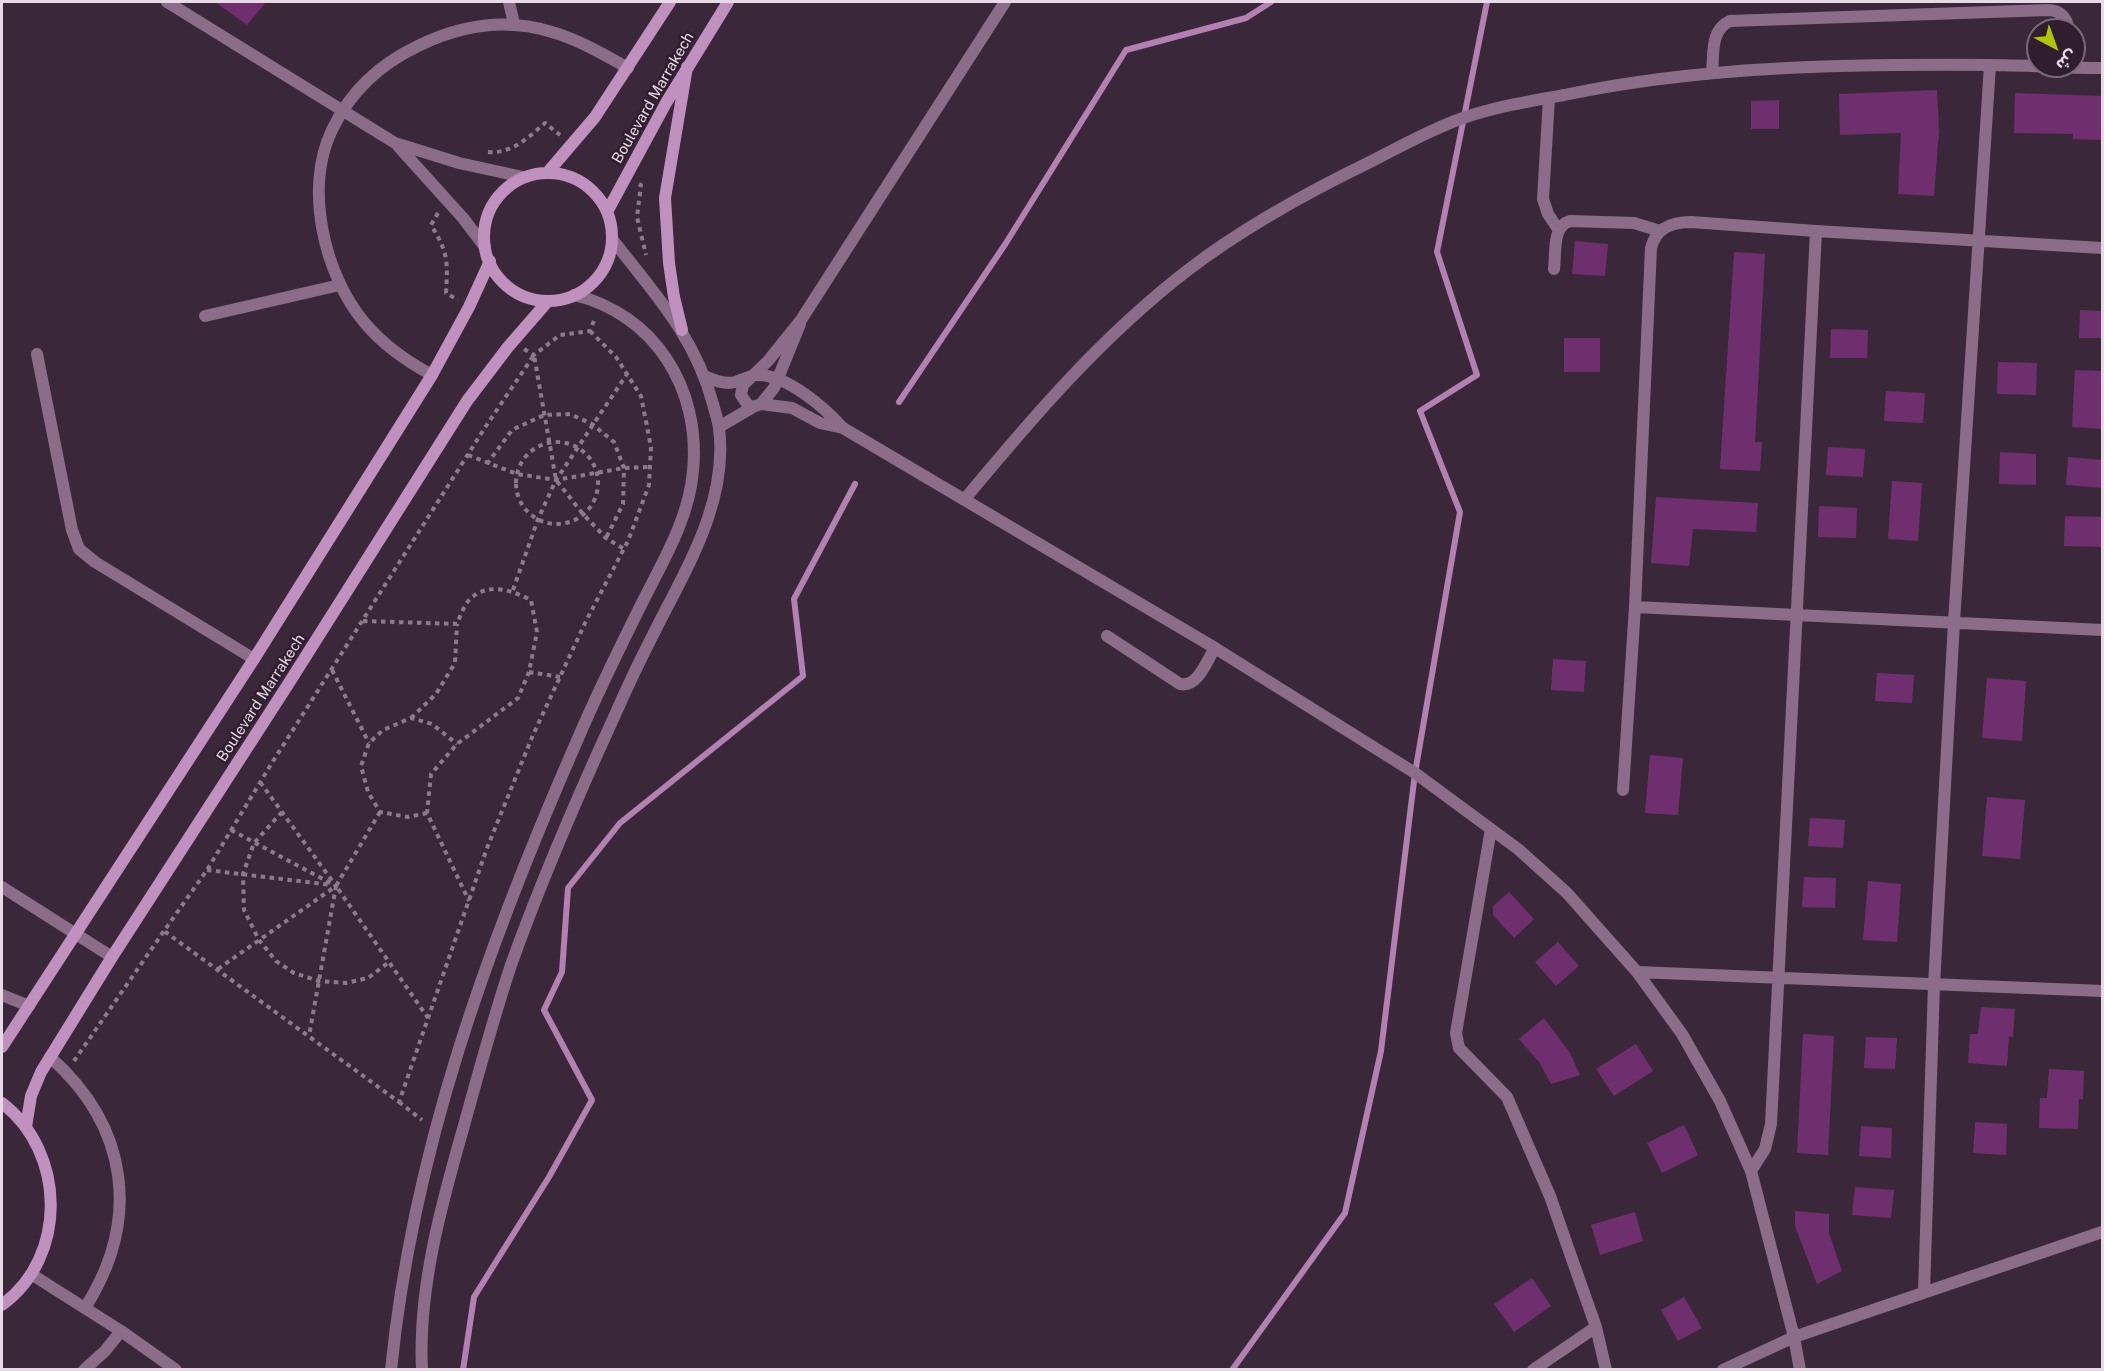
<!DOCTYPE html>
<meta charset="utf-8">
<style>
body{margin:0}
#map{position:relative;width:2104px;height:1371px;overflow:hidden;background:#3a283a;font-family:"Public Sans","Noto Sans Arabic",sans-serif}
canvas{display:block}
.frame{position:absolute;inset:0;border:3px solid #e7dae6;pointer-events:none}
.north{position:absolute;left:2026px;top:18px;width:60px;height:60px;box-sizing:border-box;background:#301e30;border:2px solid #796979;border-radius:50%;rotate:139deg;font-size:16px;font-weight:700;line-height:24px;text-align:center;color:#e7dae6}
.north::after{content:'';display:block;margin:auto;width:21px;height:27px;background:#b0c503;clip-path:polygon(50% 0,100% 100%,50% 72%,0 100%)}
</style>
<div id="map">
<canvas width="2104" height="1371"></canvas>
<div class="frame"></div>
<div class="north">ش</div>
</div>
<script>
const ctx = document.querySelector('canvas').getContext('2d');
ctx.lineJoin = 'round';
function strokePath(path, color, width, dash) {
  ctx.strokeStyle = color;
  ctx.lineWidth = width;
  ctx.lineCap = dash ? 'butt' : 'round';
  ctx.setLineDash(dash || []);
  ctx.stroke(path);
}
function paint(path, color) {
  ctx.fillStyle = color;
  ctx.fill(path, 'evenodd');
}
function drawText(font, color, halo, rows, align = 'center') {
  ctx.font = font + ' "Public Sans",sans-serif';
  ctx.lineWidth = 5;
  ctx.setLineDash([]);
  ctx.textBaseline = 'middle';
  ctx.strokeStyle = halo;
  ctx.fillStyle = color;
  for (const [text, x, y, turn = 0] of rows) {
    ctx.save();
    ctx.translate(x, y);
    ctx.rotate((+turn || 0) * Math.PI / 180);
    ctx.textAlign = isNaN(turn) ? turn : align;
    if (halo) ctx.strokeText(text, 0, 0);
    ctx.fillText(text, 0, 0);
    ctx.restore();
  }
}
strokePath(new Path2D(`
 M899 402 1006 243 1126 50 1246 18 1271 2
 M463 1370 474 1297 549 1177 592 1100 544 1010 562 972 568 888 620 823 803 676 794 599 855 484
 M1232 1370 1345 1213 1381 1051 1415 773 1460 512 1420 411 1477 375 1437 252 1487 2`), '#b380b2', 6);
paint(new Path2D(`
 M215 2H266L247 25Z
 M1937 90 1939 131 1934 196 1898 194 1901 133 1840 135 1839 94Z
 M2015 93 2103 96 2102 140 2073 139V134L2014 133Z
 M1779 100V129H1751V101Z
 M1575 241 1608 244 1605 276 1572 274Z
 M1734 252 1765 254 1755 442H1762L1760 471 1720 469Z
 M2080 310 2103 311V338H2079Z
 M1831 329 1868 330 1867 358H1830Z
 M1564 338H1600V372H1564Z
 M1998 362 2037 363 2036 395 1997 394Z
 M2075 370 2103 371V429L2072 427Z
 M1886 391 1925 393 1923 423 1884 421Z
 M1828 447 1865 449 1863 477 1826 475Z
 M2000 452 2036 454V485L1999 484Z
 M2068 457 2103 460V488L2066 485Z
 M1892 481 1922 483 1918 541 1888 539Z
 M1656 497 1758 503 1756 532 1693 529 1689 566 1651 563Z
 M1819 506 1857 508 1856 538 1818 537Z
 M2065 516 2103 517V547L2064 546Z
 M1553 659 1586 661 1584 692 1551 690Z
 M1877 673 1914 675 1912 703 1875 701Z
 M1987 678 2026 681 2022 741 1982 738Z
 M1650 755 1683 758 1678 815 1645 813Z
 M1987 797 2025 800 2020 859 1982 856Z
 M1810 818 1845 820 1843 848 1808 846Z
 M1804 877 1836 878 1835 908 1802 907Z
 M1868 881 1901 884 1897 942 1863 940Z
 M1509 892 1534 919 1514 938 1493 915V906Z
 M1558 942 1579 966 1556 986 1535 962Z
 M1981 1007 2015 1009 2013 1037 2009 1036 2007 1066 1968 1063 1970 1034H1978Z
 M1544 1018 1570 1053 1580 1075 1551 1084 1539 1062 1519 1039Z
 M1803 1034 1834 1036 1828 1155 1797 1153Z
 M1866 1037 1897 1038 1895 1069 1864 1068Z
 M1636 1044 1653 1071 1614 1096 1596 1069Z
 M2049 1069 2084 1071 2083 1099H2079L2078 1129 2039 1128 2040 1098H2047Z
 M1975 1122 2007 1124 2006 1155 1973 1153Z
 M1684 1125 1698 1155 1662 1173 1647 1143Z
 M1861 1126 1892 1128 1891 1158 1859 1156Z
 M1855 1187 1894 1190 1891 1218 1852 1215Z
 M1795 1211 1829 1214V1233L1842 1271 1817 1284 1795 1226Z
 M1635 1212 1643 1241 1600 1255 1591 1225Z
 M1532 1278 1551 1306 1514 1332 1494 1304Z
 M1684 1297 1702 1328 1678 1341 1661 1310Z`), '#6f2f6f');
strokePath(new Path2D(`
 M488 152C512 154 529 137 545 123L560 135
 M639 184 641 185 637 217 646 255
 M438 213 431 225C448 252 448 261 446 293L458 300
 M590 331 616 357 641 396 651 447 649 485 628 541 586 621 533 735 487 848 399 1102 164 931 207 870 270 766 486 426 534 355 556 480 583 514 606 538 624 549
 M524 349 534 355 560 335 590 331 595 318
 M516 483a41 41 0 1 1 82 0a41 41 0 1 1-82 0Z
 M468 455 517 474 556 480 624 468 650 467
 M487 464 512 430 544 415 570 414 592 424 614 442 624 468 623 504 606 538
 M513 590 538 519 556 480 627 374
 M363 621 457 624C460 617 464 605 470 599 488 582 511 590 531 600L537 632 529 672 518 698 457 744 431 774 427 813 469 901
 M332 670 369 743
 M529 672 560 677
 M411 718 436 694 455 663 457 624
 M282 812 254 843 243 874 244 910 259 940 276 961 294 973 319 981 346 983 368 978 389 962
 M380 812 336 886 428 1018
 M427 813 408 817 380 812 368 792 361 766 369 743 383 730 411 718 432 724 457 744
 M231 830 336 886 260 782
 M207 870 332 885
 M218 969 336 886 309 1036
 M74 1061 164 931
 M399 1102 422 1120`), '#8b7c8b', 4, [4.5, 4.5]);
strokePath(new Path2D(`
 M1712 72C1714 54 1710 30 1730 21L2048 10C2060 10 2068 18 2068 30
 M1549 98 1543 199 1548 214 1558 229
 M1554 269C1556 253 1552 226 1570 221L1634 223 1660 231
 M1107 636 1180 684C1198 688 1207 660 1215 648
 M2 995 29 1006
 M50 1057C129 1127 141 1220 85 1308`), '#8b6d8a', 12);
strokePath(new Path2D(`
 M167 2 395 143 459 163 523 177
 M509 2 514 24
 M398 146 463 218 485 247
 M205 316 340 285
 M37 354 72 530 79 549 95 562 254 659
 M432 375C406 361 383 345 364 322 324 274 304 188 332 130 350 92 380 64 418 46 446 32 482 22 514 25 556 27 593 48 628 68
 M704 376C713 380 725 385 735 382 743 380 750 375 758 375 787 375 824 407 843 428
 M761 404 774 388 800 324
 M753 407 747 404 741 395 743 385 768 361 801 320 1005 2
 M719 427 753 407 761 404 792 408 820 423 843 428 1215 648 1415 773 1518 849 1567 893 1637 972 1682 1034 1720 1101 1751 1171 1794 1337 1800 1370
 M964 500C1032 418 1102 336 1188 270 1244 227 1306 193 1370 162 1400 147 1431 129 1463 118 1495 107 1530 101 1564 95 1702 66 1845 64 1987 65 2025 65 2064 68 2102 68
 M1635 607 2102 630
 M1623 790 1635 607 1651 248C1656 228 1671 222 1691 222L1816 231 2102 248
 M1491 829 1456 1033 1459 1048 1507 1097 1550 1196 1566 1242 1596 1327 1606 1370
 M2 887 112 957
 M1637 972 2102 991
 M1751 1171 1765 1149 1771 1124 1816 231
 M31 1274 121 1331 176 1370
 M1924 1292 1934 985 1954 622 1990 65
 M84 1370 105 1351 121 1331
 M1533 1370 1596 1327
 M1723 1370 1794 1337 2102 1232`), '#8b6d8a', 12);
strokePath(new Path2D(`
 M391 1370C413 1150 488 944 576 743 596 696 619 649 642 603 663 561 689 519 693 471 701 389 655 314 574 295
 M422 1370C418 1289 441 1206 463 1129 478 1075 493 1019 511 965 541 881 577 798 614 717 628 685 643 654 659 623 690 562 728 499 719 428 718 420 715 412 713 404 695 336 654 293 612 239`), '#8b6d8a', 12);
strokePath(new Path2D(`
 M548 172 595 117 670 2
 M484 237a64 64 0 1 1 128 0a64 64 0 1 1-128 0Z
 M607 212 666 103 728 2
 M682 330 674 297 669 263 665 198 687 67
 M2 1047 254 659 432 375 469 307 490 261
 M2 1103C66 1152 68 1257 2 1305
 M26 1127 31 1096 41 1072 112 957 287 686 467 401 508 347 548 301`), '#c090be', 12);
drawText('15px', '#e7dae6', '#301e30', [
 ["Boulevard Marrakech",653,98,-60],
 ["Boulevard Marrakech",261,698,-57]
]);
</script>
